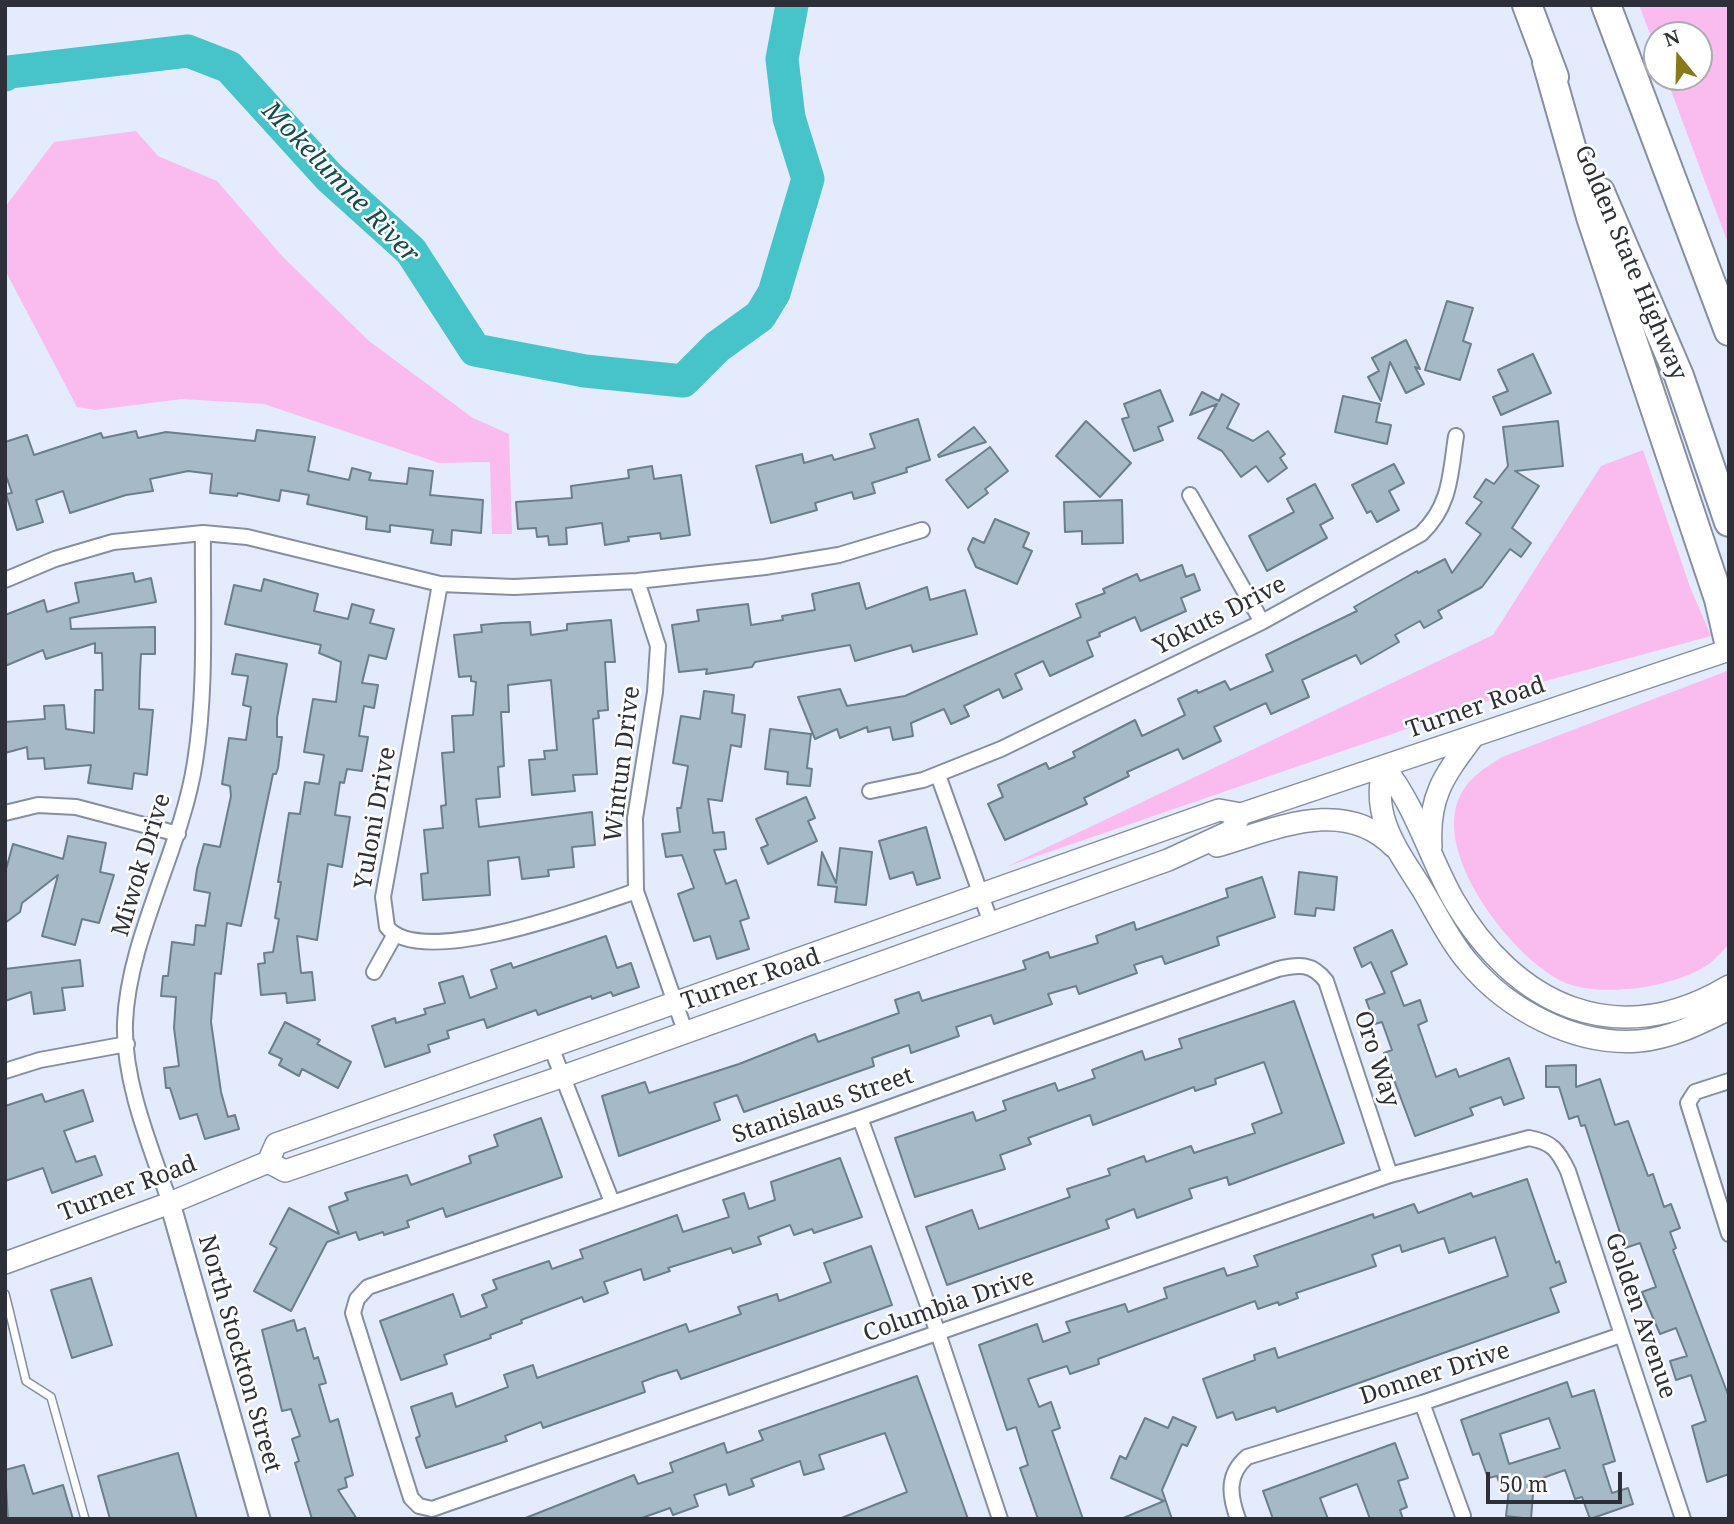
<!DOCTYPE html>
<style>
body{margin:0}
#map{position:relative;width:1734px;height:1524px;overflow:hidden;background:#e4ebfc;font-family:"Noto Serif",serif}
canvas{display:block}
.frame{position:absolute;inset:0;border:7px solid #2d3038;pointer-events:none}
.north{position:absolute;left:1643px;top:21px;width:70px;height:70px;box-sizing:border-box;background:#fff;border:2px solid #abacaf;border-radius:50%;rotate:341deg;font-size:19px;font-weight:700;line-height:28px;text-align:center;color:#2d3038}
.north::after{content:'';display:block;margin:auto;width:24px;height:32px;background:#89791d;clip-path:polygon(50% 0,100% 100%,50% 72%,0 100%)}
.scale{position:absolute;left:1486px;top:1472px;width:136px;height:32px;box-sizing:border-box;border:4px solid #2d3038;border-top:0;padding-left:9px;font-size:21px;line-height:24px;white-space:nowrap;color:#2d3038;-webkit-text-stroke:5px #fff;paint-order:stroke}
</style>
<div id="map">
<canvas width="1734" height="1524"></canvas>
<div class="frame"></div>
<div class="north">N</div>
<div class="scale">50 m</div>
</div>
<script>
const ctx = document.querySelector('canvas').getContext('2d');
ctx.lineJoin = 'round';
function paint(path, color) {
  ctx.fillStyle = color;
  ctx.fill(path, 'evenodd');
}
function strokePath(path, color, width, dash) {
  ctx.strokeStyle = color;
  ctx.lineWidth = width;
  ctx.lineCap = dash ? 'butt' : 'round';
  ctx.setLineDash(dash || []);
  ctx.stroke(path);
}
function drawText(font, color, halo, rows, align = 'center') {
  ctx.font = font + ' "Noto Serif",serif';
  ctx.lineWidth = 5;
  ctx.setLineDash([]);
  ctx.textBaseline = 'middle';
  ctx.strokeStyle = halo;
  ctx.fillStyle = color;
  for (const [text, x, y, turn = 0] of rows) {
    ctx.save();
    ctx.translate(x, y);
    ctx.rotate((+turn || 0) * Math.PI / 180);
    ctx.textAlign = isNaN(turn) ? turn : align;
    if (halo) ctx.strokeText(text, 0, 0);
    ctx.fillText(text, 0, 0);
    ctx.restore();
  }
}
paint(new Path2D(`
 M1639 5H1729V246L1666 77H1699V35H1657V52Z
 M136 131 158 156 217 181 283 257 369 341 473 418 509 434 512 534H492L490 462 439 463 264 404 182 399 95 410 77 407 5 270V207L54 142Z
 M1643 450 1690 587 1711 636 1549 680 1008 866 1493 635 1601 466Z
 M1727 671 1729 944C1723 950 1717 958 1710 963 1678 987 1604 998 1566 983 1514 961 1431 854 1460 796 1469 777 1484 769 1502 757Z`), '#fabbee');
strokePath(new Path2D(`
 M5 75 9 72 188 51 229 67 329 177 411 251 475 350 585 371 683 381 717 347 760 316 774 293 808 179 789 118 782 59 792 5`), '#46c4c9', 33);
const building = new Path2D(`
 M1447 301 1473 308 1463 341 1471 344 1460 380 1425 370Z
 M1406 340 1420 369 1415 367 1424 384 1406 393 1390 362 1381 401 1368 377 1379 371 1372 358Z
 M1533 354 1551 393 1501 415 1493 397 1508 391 1498 370Z
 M1160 390 1173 421 1158 427 1163 440 1134 451 1122 419 1129 417 1124 404Z
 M1202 392 1219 401 1222 394 1239 404 1227 428 1253 441 1268 431 1285 454 1280 458 1287 468 1268 482 1256 466 1241 477 1222 451 1198 438 1217 404 1190 415Z
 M1343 396 1380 404 1376 422 1391 425 1387 444 1335 432Z
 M918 419 930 460 906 468 907 472 872 483 875 493 854 499 852 492 815 503 817 510 771 523 756 466 802 454 804 463 832 455 834 460 875 448 870 434Z
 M1086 421 1131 463 1100 497 1056 456Z
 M1558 421 1563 466 1515 471 1539 486 1512 528 1531 543 1521 557 1510 549 1482 587 1438 611 1442 618 1424 628 1420 621 1395 635 1399 642 1361 664 1356 655 1302 680 1309 697 1271 714 1266 703 1214 727 1221 741 1183 759 1178 749 1127 772 1129 776 1084 798 1087 804 1005 840 988 804 1003 797 998 785 1046 763 1049 769 1075 757 1073 752 1135 720 1142 736 1167 724 1185 715 1178 699 1197 690 1198 693 1225 681 1230 690 1273 671 1266 655 1357 611 1354 607 1417 571 1418 573 1445 559 1452 573 1481 534 1466 523 1482 502 1474 497 1486 479 1494 484 1508 466 1503 427Z
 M974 427 986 442 939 457 938 455Z
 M257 430 315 437 308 471 349 480 352 468 371 473 369 480 407 484 409 468 433 471 430 495 483 500 481 533 452 530 451 545 431 543 433 530 390 525V532L366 529 367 517 307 504 309 495 281 490 279 501 238 493 237 496 210 493 212 474 188 471 150 479 153 491 126 495 70 513 63 491 36 500 43 522 17 530 6 494 12 493 5 473V442L27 435 34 455 101 433 103 438 136 431 138 438 166 432 255 441Z
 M990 447 1008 471 985 489 988 493 968 508 946 480Z
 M1394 464 1404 483 1389 491 1399 510 1377 522 1371 511 1367 513 1352 485Z
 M652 466 654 479 681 475 690 535 661 539 660 533 628 537 629 541 605 545 602 523 566 528 567 544 549 545 548 536 537 537 536 528 518 529 516 502 572 498 571 486 629 478 628 470Z
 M1315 484 1333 518 1320 525 1327 538 1267 571 1249 536 1294 512 1287 499Z
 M1122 500 1123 543 1082 544V531L1065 532 1064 502Z
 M995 519 1029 533 1023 547 1032 551 1017 584 976 567 968 549 973 538 984 543Z
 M1182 565 1186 577 1194 574 1200 590 1181 598 1186 611 1141 631 1135 617 1099 633 1100 636 1087 641 1093 656 1050 676 1043 661 1015 674 1022 689 1003 698 999 689 964 706 969 716 951 724 944 709 911 723 913 736 893 740 890 727 868 732 867 727 840 738 837 729 815 739 798 697 840 689 847 706 905 696 1081 617 1076 604 1105 593 1103 589 1137 574 1140 581Z
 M133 573 135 582 151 578 156 602 70 618 71 629 155 627V654H141L140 673 139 709 153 710 147 775 134 773 132 789 88 783 91 765 45 769 44 758 28 759 27 747 5 753V722L45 719 44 706 64 705 66 729 94 733 95 690H103L102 653H95V643L46 659 43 650 5 666V615L44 600 47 612 79 602 75 583Z
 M264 579 318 594 314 611 348 619 352 604 374 610 370 623 394 629 386 659 369 655 362 683 378 685 374 708 364 706 359 736 368 737 362 771 347 769 344 783 340 782 335 815 350 817 342 867 328 864 317 940 297 936 301 973 312 972 315 1000 287 1003 286 993 261 995 258 964 265 963 264 953 273 952 279 919 275 918 281 882H278L289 813 300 814 305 782 319 784 324 755 304 752 313 699 336 702 341 662 319 653 321 645 225 624 234 585 261 591Z
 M859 583 866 609 927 587 930 600 965 590 977 634 913 652 911 645 855 661 850 645 755 662 752 667 706 674 707 669 679 672 672 625 699 621 697 610 748 604 751 625 783 620 782 616 815 610 812 594Z
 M611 620 615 662H605L608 710 598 711 599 718 593 719 597 774 573 775 575 791 532 795 529 760 545 759 544 751 557 750 551 680 508 685 509 712H501L504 766 498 767 500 797 476 799 479 827 592 812 595 845 572 847 574 867 548 870 549 876 522 879 519 857 488 861 490 895 423 900 421 874 428 873 424 830 443 828 441 806 446 805 442 753 454 752 452 716 473 715 476 682 471 681V676L459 677 454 635 482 632 481 625 502 623 530 622 531 635 567 630V624Z
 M236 654 287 664 277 718V737H282L278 768 276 774H273L241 926 227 923 221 974 215 973 211 1022 221 1092 228 1117 235 1115 239 1129 205 1139 197 1114 180 1119 170 1088H166L164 1068 179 1066 174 1028 176 997 161 996 163 976H168L172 942 194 945 196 925 205 926 210 893 194 890 197 869 204 844 220 847 231 796 230 786 222 784 229 738 246 740 251 707 243 705 248 676 232 674Z
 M704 691 734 695 732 713 745 715 741 747 731 745 722 801 708 799 713 833 724 832 726 849 714 850 726 884 736 880 749 918 740 921 749 949 717 959 710 936 694 941 678 894 694 888 682 855 666 857 662 834 680 832 677 808H681L688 766 673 763 681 716 700 719Z
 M770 729 811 734 807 768 812 769 810 786 787 784 788 772 765 769Z
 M806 797 815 818 808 821 817 841 768 864 761 848 768 845 756 819Z
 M926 827 940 878 917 885 913 872 890 879 879 841Z
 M68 836 106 843 100 872 114 875 99 923 82 919 75 945 42 936 58 875 22 903 20 912 5 923V873L13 844 63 859Z
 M840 848 872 852 866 905 835 902 837 887 818 885 822 852 836 883Z
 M1299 872 1337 877 1334 910 1316 908 1315 916 1295 914Z
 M1262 877 1275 917 1217 937 1219 945 1165 964 1162 956 1134 965 1137 973 1079 994 1076 986 1048 994 1052 1004 994 1024 991 1015 956 1027 959 1036 911 1053 909 1045 872 1058 874 1066 744 1112 737 1095 714 1103 720 1120 619 1156 602 1096 645 1082 649 1093 739 1064 815 1034 818 1042 899 1013 895 1000 919 992 922 1001 1026 969 1023 961 1048 952 1050 958 1098 943 1096 936 1134 922 1136 930 1228 897 1226 889Z
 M1392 930 1407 964 1391 972 1404 1006 1420 1000 1427 1021 1418 1025 1436 1077 1456 1069 1459 1077 1509 1058 1524 1098 1504 1105 1501 1097 1470 1108 1473 1115 1415 1136 1384 1053 1392 1050 1382 1022 1375 1024 1366 1000 1385 993 1371 962 1362 967 1354 948Z
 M606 936 617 968 631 963 639 987 613 996 611 992 592 999 591 996 538 1015 536 1010 487 1028 484 1019 447 1031 449 1038 428 1045 430 1052 385 1067 372 1026 395 1018 396 1023 426 1014 424 1009 445 1003 439 983 463 976 470 998 497 988 491 970 511 963 513 968Z
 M80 960 83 986 62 988 65 1010 34 1014 31 992 5 1001V969Z
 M1294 1001 1344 1143 1229 1185 1227 1177 1189 1189 1192 1198 1137 1218 1134 1209 1106 1220 1109 1228 947 1285 926 1227 972 1210 979 1229 1070 1197 1067 1189 1110 1175 1108 1169 1144 1156 1146 1162 1191 1146 1194 1153 1255 1133 1252 1124 1282 1113 1269 1076 1264 1062 1215 1079 1216 1084 1195 1091 1194 1087 1093 1125 1090 1115 1028 1138 1031 1144 1000 1155 1005 1169 915 1197 895 1138 973 1112 976 1121 1006 1110 1003 1101 1055 1083 1058 1091 1095 1078 1092 1070 1142 1051 1145 1060 1182 1048 1179 1039Z
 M285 1022 320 1040 317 1044 351 1062 338 1088 302 1069 299 1076 279 1065 282 1059 269 1053Z
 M1576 1065V1087L1600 1079 1615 1125 1628 1121 1648 1176 1653 1174 1664 1207 1671 1204 1680 1228 1670 1232 1676 1248 1673 1250 1729 1397V1474L1707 1482 1692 1426 1706 1421 1691 1375 1676 1380 1670 1361 1687 1356 1676 1328 1660 1334 1642 1292 1656 1287 1640 1243 1625 1248 1585 1125 1581 1126 1578 1116 1569 1119 1559 1087H1546V1066Z
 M83 1090 93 1121 64 1131 76 1162 95 1156 102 1175 52 1193 43 1168 5 1181V1106L42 1094 45 1102Z
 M541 1118 562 1177 446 1217 443 1208 407 1221 409 1227 384 1235 383 1232 359 1240 356 1232 327 1242 291 1311 254 1291 277 1248 270 1244 289 1208 339 1234 329 1207 348 1200 345 1193 407 1175 411 1185 471 1163 469 1156 498 1146 494 1135Z
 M840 1158 862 1217 814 1233 812 1229 794 1235 790 1225 758 1237 761 1244 733 1253 731 1248 668 1268 670 1271 644 1280 641 1269 604 1282 608 1293 584 1302 582 1297 521 1320 522 1323 490 1335 491 1338 444 1355 447 1364 401 1380 380 1321 453 1294 461 1317 487 1307 482 1295 497 1289 493 1280 549 1261 552 1269 583 1258 580 1250 677 1215 683 1232 729 1217 723 1200 744 1193 749 1209 775 1200 771 1182Z
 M1527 1179 1556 1263 1559 1261 1566 1282 1550 1288 1559 1312 1277 1412 1275 1407 1236 1420 1233 1412 1217 1418 1203 1379 1255 1360 1254 1355 1275 1348 1278 1358 1508 1276 1495 1237 1449 1253 1444 1238 1402 1252 1400 1245 1372 1255 1376 1266 1296 1293 1298 1298 1279 1305 1278 1302 1258 1309 1255 1301 1098 1359 1099 1364 1070 1374 1067 1366 1028 1379 1039 1407 1051 1402 1060 1428 1052 1431 1083 1519H1038L1020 1468 1028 1465 1016 1427 1007 1430 979 1345 1037 1324 1043 1342 1070 1332 1066 1322 1125 1304 1128 1312 1167 1298 1164 1288 1224 1268 1227 1276 1258 1266 1254 1256 1373 1214 1374 1218 1414 1204 1418 1213 1471 1193 1473 1197Z
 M871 1246 892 1305 681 1379 677 1370 658 1376 642 1382 645 1392 543 1428 541 1422 505 1436 507 1441 426 1468 416 1438 420 1436 411 1407 452 1393 456 1407 508 1387 504 1375 533 1365 537 1378 686 1324 689 1332 741 1314 738 1307 777 1294 779 1301 831 1282 824 1263Z
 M91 1278 112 1345 72 1358 51 1290Z
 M294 1320 297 1331 305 1328 314 1359 318 1357 326 1383 319 1385 330 1422 338 1419 353 1475 345 1478 347 1487 338 1490 357 1519H312L295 1463 299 1461 292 1439 300 1436 291 1409 282 1411 262 1330Z
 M917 1376 968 1519H839L907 1492 885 1433 819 1455 824 1469 804 1475 800 1461 751 1479 754 1486 729 1495 726 1484 694 1495 698 1506 673 1515 670 1508 639 1519H523L634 1475 638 1484 673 1472 670 1463 724 1443 727 1453 763 1440 759 1431Z
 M1567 1382 1572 1397 1594 1390 1615 1461 1603 1465 1612 1493 1628 1488 1633 1504 1590 1519 1582 1497 1575 1499 1565 1470 1534 1481 1531 1519 1506 1516 1509 1489 1502 1492 1497 1476 1488 1478 1479 1453 1473 1455 1461 1420ZM1549 1418 1560 1448 1509 1464 1500 1434Z
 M1173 1417 1196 1427 1187 1446 1182 1444 1162 1490 1172 1519H1121L1164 1501 1111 1478 1120 1456 1126 1459 1145 1418 1168 1428Z
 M1395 1443 1408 1478 1398 1481 1407 1507 1400 1510 1403 1519H1370L1357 1484 1320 1498 1328 1519H1273L1263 1491Z
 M178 1453 197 1519H110L98 1476Z
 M24 1465 33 1494 63 1485 73 1519H8L5 1470Z`);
paint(building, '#a5bac6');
strokePath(building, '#6b7f8a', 2);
const service = new Path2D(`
 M5 1294 9 1310 6 1311
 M9 1310 26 1381 51 1397 85 1519`);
const minor = new Path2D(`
 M1190 495 1262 622
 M5 580 55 559 113 542 203 533 247 537 440 584 514 587 637 581 765 567 839 555 922 530
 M637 581 658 646 655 692 635 818 636 891 685 1031
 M440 584 383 897 387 927C421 970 589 907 636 891
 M938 775 991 923
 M870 791 923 780 1001 749 1262 622 1421 534C1451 505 1450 475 1456 436
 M5 813 38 805 76 807 178 834
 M374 972 394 936
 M551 1047 612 1202
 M5 1071 40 1060 127 1044
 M1729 1081 1695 1092 1688 1103 1729 1234
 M860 1118 938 1333 1000 1519
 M1390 1175 1326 981C1312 963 1299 964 1278 969L860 1118 368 1287 357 1299 353 1313 411 1498 419 1506 432 1509 1390 1175 1529 1138C1552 1142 1558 1150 1568 1171L1683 1519
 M170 1203C151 1148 123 1082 125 1023 128 938 182 848 195 762 207 687 202 608 203 533
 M1422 1403 1463 1516
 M1238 1519C1229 1495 1227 1474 1247 1457L1422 1403 1621 1335`);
const tertiary = new Path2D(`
 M170 1203 260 1519`);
const secondary = new Path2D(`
 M1384 767C1370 816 1397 849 1422 889 1436 912 1449 940 1467 961 1507 1010 1575 1046 1639 1041 1672 1038 1701 1023 1729 1009
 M1384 767C1415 805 1429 856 1453 899 1515 1006 1617 1053 1729 986
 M1217 846C1276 829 1344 796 1394 847
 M1431 847C1428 796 1444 776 1473 737
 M268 1162 285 1171 561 1077 1168 860 1231 831 1241 814
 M5 1263 170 1203 268 1162 276 1144 1219 810 1241 814 1729 650`);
const motorway = new Path2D(`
 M1527 5 1554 77
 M1606 5 1729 331
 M1547 62 1591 217 1719 599 1729 642
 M1600 192 1679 376 1729 522`);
strokePath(service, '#868ea1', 10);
strokePath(minor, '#868ea1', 18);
strokePath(tertiary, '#868ea1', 23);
strokePath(secondary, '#868ea1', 24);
strokePath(motorway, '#868ea1', 32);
strokePath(service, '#fff', 7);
strokePath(minor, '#fff', 14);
strokePath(tertiary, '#fff', 19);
strokePath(secondary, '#fff', 21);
strokePath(motorway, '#fff', 28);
drawText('24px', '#2d3038', '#fff', [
 ["Golden State Highway",1630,263,67],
 ["Yokuts Drive",1220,616,-27],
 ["Turner Road",1476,708,-19],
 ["Wintun Drive",623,764,-83],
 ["Yuloni Drive",376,818,-80],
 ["Miwok Drive",142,865,-73],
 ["Turner Road",751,980,-19],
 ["Oro Way",1376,1059,72],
 ["Stanislaus Street",823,1106,-19],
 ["Turner Road",128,1189,-21],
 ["Columbia Drive",949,1306,-19],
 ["Golden Avenue",1640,1316,71],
 ["North Stockton Street",239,1354,74],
 ["Donner Drive",1435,1374,-18]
]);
drawText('italic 26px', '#154b4e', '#fff', [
 ["Mokelumne River",340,183,46]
]);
</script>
